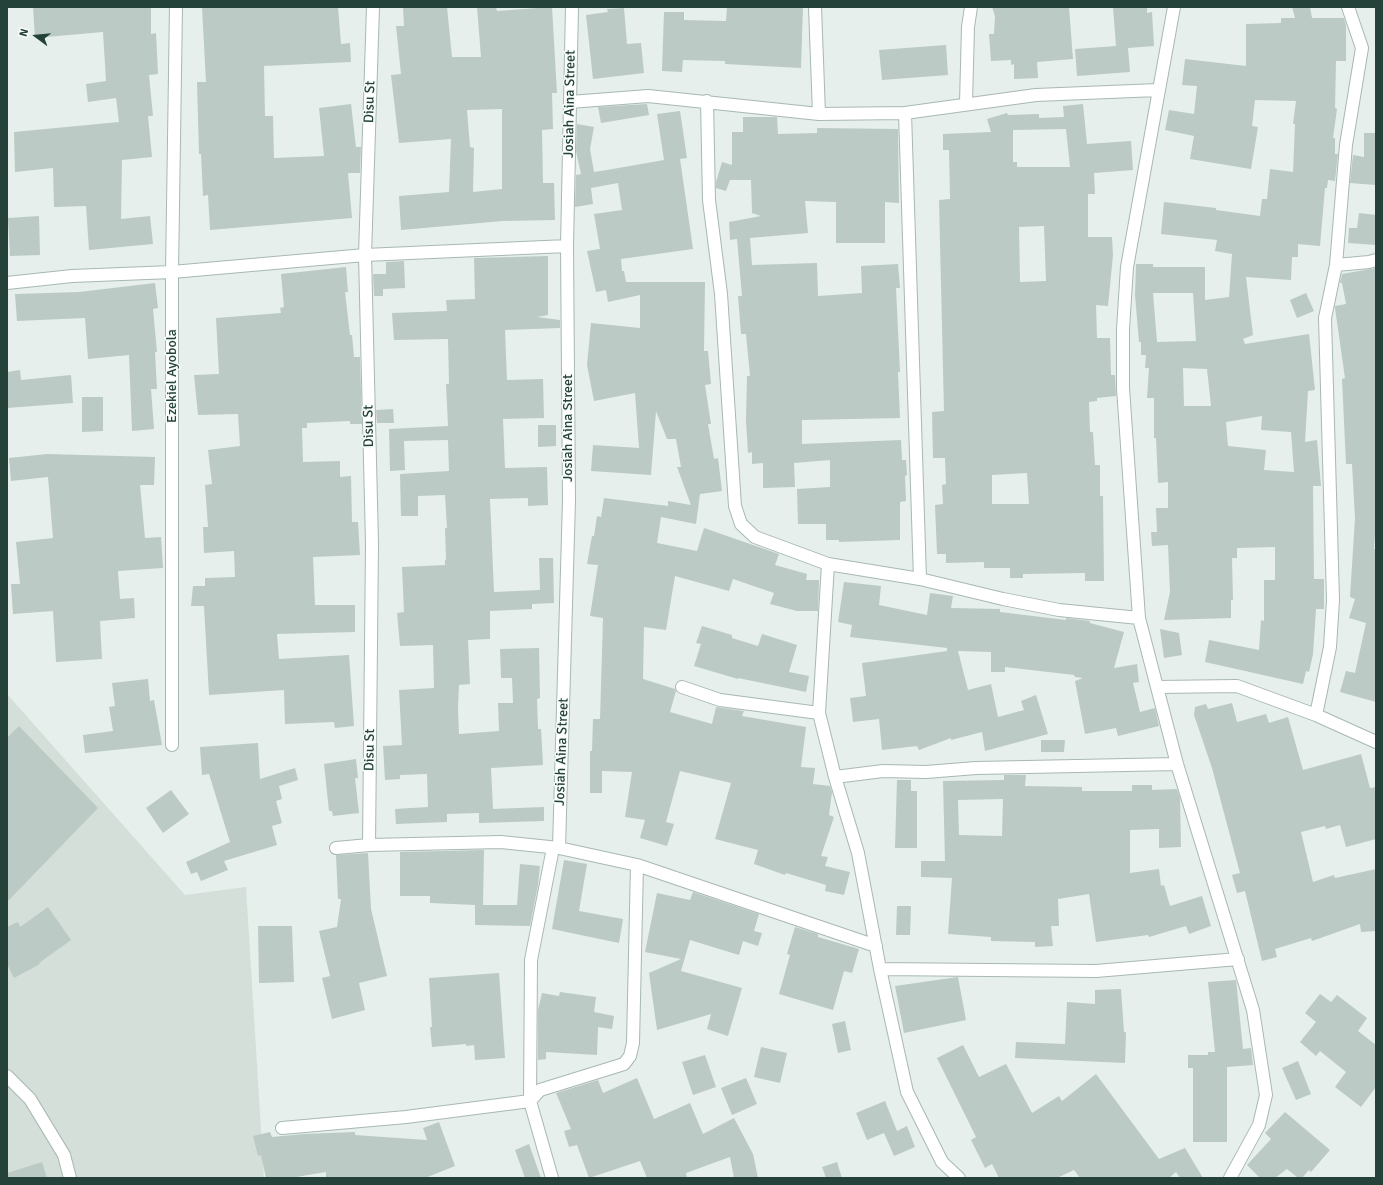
<!DOCTYPE html>
<style>
body{margin:0}
#map{position:relative;width:1383px;height:1185px;overflow:hidden;background:#e6efeb;font-family:Signika,sans-serif}
canvas{display:block}
.frame{position:absolute;inset:0;border:8px solid #24423a;pointer-events:none}
.north{position:absolute;left:16px;top:16px;width:40px;height:40px;-webkit-text-stroke:3px #f7fbf9;paint-order:stroke;rotate:286deg;font-size:11px;font-weight:700;line-height:16px;text-align:center;color:#24423a}
.north::after{content:'';display:block;margin:auto;width:14px;height:18px;background:#24423a;clip-path:polygon(50% 0,100% 100%,50% 72%,0 100%)}
</style>
<div id="map">
<canvas width="1383" height="1185"></canvas>
<div class="frame"></div>
<div class="north">N</div>
</div>
<script>
const ctx = document.querySelector('canvas').getContext('2d');
ctx.lineJoin = 'round';
function paint(path, color) {
  ctx.fillStyle = color;
  ctx.fill(path, 'evenodd');
}
function strokePath(path, color, width, dash) {
  ctx.strokeStyle = color;
  ctx.lineWidth = width;
  ctx.lineCap = dash ? 'butt' : 'round';
  ctx.setLineDash(dash || []);
  ctx.stroke(path);
}
function drawText(font, color, halo, rows, align = 'center') {
  ctx.font = font + ' Signika,sans-serif';
  ctx.lineWidth = 3;
  ctx.setLineDash([]);
  ctx.textBaseline = 'middle';
  ctx.strokeStyle = halo;
  ctx.fillStyle = color;
  for (const [text, x, y, turn = 0] of rows) {
    ctx.save();
    ctx.translate(x, y);
    ctx.rotate((+turn || 0) * Math.PI / 180);
    ctx.textAlign = isNaN(turn) ? turn : align;
    if (halo) ctx.strokeText(text, 0, 0);
    ctx.fillText(text, 0, 0);
    ctx.restore();
  }
}
paint(new Path2D(`
 M7 694 185 895 246 887 264 1178H7Z`), '#d4dfda');
paint(new Path2D(`
 M33 7H151V34L156 33 158 74 149 75 153 116H148L152 157 122 160 121 219 150 216 153 244 89 250 86 206 54 207 53 168 15 172 14 132 119 122 116 98 88 102 86 84 106 81 103 32 35 38Z
 M202 7H338L341 44 350 43 351 62 264 66 265 116H273L274 158 324 156 319 108 351 104 356 147H361L360 173H348L352 218 210 230 208 195 203 196 201 154H199L197 82H206Z
 M403 7H447L452 57H481L477 7H496L497 11 552 7 557 93H552L553 129 542 130 543 183H554L555 220 503 221 401 230 399 196 449 192 451 139 399 143 391 75 401 74 396 26H404ZM502 109V189L473 192 474 148 470 147 467 110Z
 M727 7H803L801 68 725 64V61L683 60 682 72 662 71 664 12H684V20L726 21Z
 M992 7H1069L1073 59 1037 62 1038 78 1014 79V64L1011 65V60L991 61 989 34H994L995 16Z
 M1113 7H1147V13L1152 12 1154 46 1128 48 1130 72 1077 76 1075 49 1116 46Z
 M1292 7H1310L1312 18H1344L1346 25V61H1336L1335 108 1337 109 1333 138H1335V154H1338L1335 181 1328 180 1327 188H1325L1320 246 1298 244V257H1292L1291 280 1246 277 1253 335 1243 339 1245 344 1309 334 1315 390 1308 391 1305 442 1317 440 1321 486H1313L1314 579H1324V609H1316L1313 654 1309 672 1306 671 1303 684 1205 662 1209 640 1259 650 1261 620 1264 621V580H1275V547L1237 548V558H1232L1233 600H1231V618L1164 620 1170 592 1168 545 1152 546 1151 532H1157L1156 508H1168V482L1158 483 1156 438H1154V398H1147L1149 368H1145L1146 355H1141V342H1139L1135 295 1136 264H1153V267H1205V300L1229 297 1232 254 1215 251 1217 240 1161 234 1164 202 1216 208V210L1260 216 1262 199H1267L1270 169 1293 172 1295 124H1293L1296 101 1255 100 1252 126 1258 127 1251 169 1190 159 1194 136 1165 130 1169 110 1194 114 1197 86 1182 85 1185 59 1246 66V24L1281 23V18H1295ZM1153 293H1193L1196 341 1157 342ZM1183 368 1207 369 1211 406H1184ZM1262 416 1261 430 1291 432 1294 472 1264 470 1266 450 1228 446 1226 422Z
 M624 8 627 44 641 43 644 73 593 79 586 15 608 12 607 9Z
 M946 45 948 75 882 80 879 50Z
 M647 104 649 115 601 123 598 107Z
 M1083 104 1087 144 1131 141 1133 170 1094 173 1095 194H1088V237H1112L1113 255 1108 306 1096 305 1097 338H1110L1111 375H1115L1116 396 1097 398V401L1089 402 1090 432H1093L1095 465H1100V496H1103L1104 581H1085V573L1023 574V578H1010V568H984V562L946 563V554H937L935 505 943 504 942 485 946 484 945 458H933L932 412 944 411 939 200 950 199 949 150H943V134L991 132 987 119 1007 113 1008 115 1039 114V118L1064 117 1063 106ZM1066 129 1070 167H1017V162H1013V130ZM1044 226 1046 281 1020 282 1019 227ZM1027 473 1029 504H992V475Z
 M680 111 687 158 680 159 693 249 621 259 622 271H624L626 282H705L704 351H708L711 384 705 385 711 424H708L714 459 718 458 722 491 700 494 696 524 661 517 657 543 697 551 704 528 779 554 775 565 807 574 806 580H819L818 611H797L770 604 774 593 733 579 729 591 675 576 666 630 644 627 643 679 675 689 676 691 670 712 712 724 716 707 744 711 742 716 806 727 801 767 815 768 813 784 830 786 832 792 829 815 834 817 821 856 828 857 825 866 850 872 844 895 825 891 826 885 786 873 785 875 754 864 758 850 715 839 731 783 680 771 666 822 674 824 667 846 640 838 645 820 625 817 632 772 602 771V793H590V751H592L593 719H600L603 618 590 616 598 565 587 564 592 536H594L597 516 601 517 604 498 668 506V501L691 505 677 467H681L676 439H667L656 411 651 475 591 471 593 445 639 448 635 393 594 401 587 365 591 323 640 328V295L608 302 606 290 596 292 587 251 600 249 594 214 622 210 618 183 591 188 593 204 575 207 576 175 581 174 576 151 577 125V124L594 127 590 149 594 172 607 170 664 160 657 114Z
 M743 117H777L778 134 817 133V128L898 129 899 203 885 202V243H836V202L805 201 808 233 750 238 752 265 817 263 818 296 862 293 861 266 898 264 900 288H896L900 372H898L900 418 802 420V444L901 440 902 460H906L907 475 905 476 906 501 900 502V540L839 542V540H826V524H798L797 489 830 487V460L794 463 795 487 763 488V463L752 464V452L748 453 746 421 747 376H750L746 334H741L738 296H742L737 239 730 240 729 222 761 216 752 213 751 180H730L726 191 716 188V182L722 162 732 165V132H743Z
 M1364 133H1376V185L1350 183 1353 155 1364 157Z
 M1359 213 1376 215V245L1348 243 1349 228H1357Z
 M39 216 40 255 10 256 8 218Z
 M548 256V315L537 317 560 320V328L505 330 507 380 543 379 544 418 503 419 505 468 547 467 548 505 528 506V498L490 499 494 592 540 590 539 558H553L554 603 532 604V609L490 611V639L468 640 470 684 459 685 458 708 459 734 499 731 498 703H513L512 678H501L500 649 539 648 540 698 537 699 538 729H541L543 765 491 768 493 809 544 807V821L479 823V813L447 814V822L396 824 395 809 428 807 427 774 400 775V779L385 780 383 746 402 745 399 690 434 688 433 645 400 646 397 613 404 612 402 567 445 565V560H446L445 528H447L445 495 418 496V516H401L400 474 449 471 448 440 404 441 405 470 390 471 389 429 448 426 446 384H449L448 339 394 340 392 313 447 311 446 300 475 299 474 258Z
 M404 261 405 288 383 289V296H374L373 274H386V262Z
 M346 267 348 292H345L350 335H352L354 357H360L362 424H350V421L307 423V428H302L303 462 340 461V477L351 476 352 522H358L360 555 313 557 315 605H355V632L277 634 279 659 349 655 354 726 335 728 334 722 285 724 284 690 209 695 204 606H191L193 586H205V578L235 577 234 551 204 553 203 527H208L205 485 212 484 208 450 240 446 238 414 198 415 194 375 219 374 216 318 281 313 280 308 284 307 281 274Z
 M1376 268V520L1374 549H1376V702L1340 692 1346 671 1355 673 1366 623 1349 618 1355 599 1350 597 1355 518 1352 464H1346L1342 379 1345 378 1335 308V306L1346 304 1342 283H1340L1342 274Z
 M155 283 158 308 153 309 157 352H155L157 389H151L154 429 132 431 129 355 88 359 85 318 17 321 15 294 79 292Z
 M1306 293 1314 311 1297 318 1290 300Z
 M20 370 21 380 71 375 73 403 7 408V372Z
 M82 397H103V431L82 432Z
 M393 409 394 423H377L376 410Z
 M538 425H556V446L538 447Z
 M47 454 155 457 154 485H140L145 538 161 537 163 568 118 571 120 599 134 598 135 618 100 621 102 659 56 662 53 611 13 614 11 584H20L16 542 53 538 48 477 11 481 9 458Z
 M844 582 881 586 879 605 927 615 930 593 953 596 951 608 1000 609V612L1066 620V618L1090 621V623L1124 632 1114 668 1137 664 1139 682 1133 683 1140 712 1155 708 1159 726 1118 736 1116 728 1085 734 1075 681 1083 678 1075 677 1074 675 1005 667V672H991V652L958 651 968 690 991 684 998 717 1024 710 1021 701 1036 695 1048 734 985 751 982 732 951 740V738L919 750 917 746 882 750 879 719 853 722 850 698 866 696 862 663 947 651V648L850 637 852 625 838 622Z
 M702 626 732 635V638L758 646 762 634 797 645 789 672 809 676 806 692 738 678V679L694 666 701 644 696 643Z
 M1160 629 1179 633 1182 655 1164 658Z
 M148 679 150 701 154 700 162 745 85 753 83 735 113 731 109 707 115 706 112 683Z
 M1232 703 1237 722 1266 714 1269 723 1288 717 1303 770 1361 754 1370 788 1376 787V839L1346 847 1340 825 1326 829 1325 826 1301 832 1313 882 1334 875 1335 878 1376 869V931L1361 932 1360 924 1312 941 1311 938 1275 949 1277 957 1262 961 1245 891 1237 893 1232 875 1240 873 1212 768 1194 715 1195 707 1206 704 1208 709Z
 M19 726 98 808 7 902V738Z
 M1041 740H1065L1064 752H1041Z
 M258 743 260 779 295 768 298 780 279 786 282 799 276 801 282 823 272 826 277 845 224 861 228 870 201 881 197 872 191 874 186 862 230 842 209 774 202 775 200 747Z
 M356 759 358 778H355L359 813 333 816 332 811H329L324 764Z
 M1004 775H1026L1025 786 1082 787V791H1132V785H1152V790L1177 789 1180 798 1181 847 1159 848V829L1130 830V873L1159 869 1161 886 1164 885 1170 906 1202 896 1211 926 1189 934 1186 926 1149 937 1148 935 1096 942 1089 894 1058 899 1059 926H1051L1053 946 1035 947V942L991 941V937L948 934 952 878 921 877V861H945L943 781 1004 780ZM1003 799 1002 836 959 835 958 800Z
 M897 780H911V791H917V848H895Z
 M171 790 189 814 163 833 146 808Z
 M484 850 483 905H517L520 864 540 866 538 885 530 926 475 925V905L430 903V896H400V852Z
 M368 853 371 909 387 976 359 983 365 1010 332 1019 322 978 330 976 319 931 337 927 341 899H338L336 855Z
 M564 860 587 864 579 911 623 919 619 943 552 929Z
 M693 892 759 914 754 931 762 933 758 946 743 941 739 955 690 940 681 971 742 988 728 1036 707 1029 711 1014 657 1030 649 973 681 959 645 952 657 893 690 900Z
 M897 906H911L910 935H896Z
 M48 907 71 940 39 963 40 964 14 978 7 964V927L18 922 20 927Z
 M258 926H292L294 982 259 983Z
 M795 927 818 934V937L859 949 852 973 844 971 833 1010 779 994 790 955 787 954Z
 M499 973 505 1058 475 1060 474 1045 466 1046V1044L432 1047 430 1027H432L429 978Z
 M958 977 966 1020 904 1033 895 986Z
 M1236 980 1243 1049 1251 1048 1253 1065 1227 1067V1142H1193V1068H1188V1055H1208V1052H1215L1208 982Z
 M1121 989 1124 1032H1126L1125 1063 1015 1058 1016 1042 1065 1044 1067 1002 1095 1004V990Z
 M560 992 596 997 594 1012 614 1016 612 1029 598 1027 597 1055 546 1052V1059L538 1060V1010L542 993 559 996Z
 M1320 994 1331 1002 1337 995 1367 1018 1358 1031 1376 1045V1087L1361 1107 1335 1087 1346 1072 1320 1051 1316 1056 1300 1042 1316 1022 1305 1013Z
 M845 1021 851 1050 838 1053 832 1024Z
 M963 1045 979 1077 1006 1064 1032 1113 1059 1096 1062 1101 1096 1074 1159 1159 1185 1148 1203 1178H1180L1176 1172 1169 1178H1080L1074 1170 1057 1178H999L992 1164 985 1168 971 1140 976 1137 937 1058Z
 M761 1047 787 1053 780 1083 754 1077Z
 M705 1055 716 1087 693 1095 682 1062Z
 M1298 1061 1311 1094 1296 1100 1282 1068Z
 M637 1078 654 1119 690 1103 703 1134 734 1118 753 1154 758 1178H734L730 1157 686 1173 687 1178H647L640 1161 589 1178 577 1145 569 1147 564 1131 571 1129 556 1093 598 1080 603 1093Z
 M746 1078 757 1104 732 1115 721 1088Z
 M885 1101 897 1131 907 1126 915 1147 894 1156 884 1133 867 1140 856 1113Z
 M1285 1112 1330 1150 1311 1172 1309 1170 1302 1178H1298L1287 1169 1275 1178H1260L1247 1165 1271 1139 1265 1133Z
 M439 1122 455 1166 425 1178H326V1172L290 1178H266L261 1155 258 1156 253 1136 270 1132 272 1137 304 1134 355 1132V1135L427 1140 423 1128Z
 M529 1144 541 1178H525L515 1150Z
 M42 1162 47 1178H7V1173Z
 M837 1162 842 1178H826L822 1167Z`), '#bbcac4');
const street = new Path2D(`
 M815 7 819 114
 M1174 7 1127 267 1123 329V388L1139 618 1177 764 1253 1010 1266 1095 1259 1125 1230 1178
 M707 101 709 200 721 294 735 506 741 524 755 537 828 564 920 579 1003 599 1059 610 1139 618
 M570 102 648 96 819 114 905 113 1036 95 1158 90
 M966 103 968 27 971 7
 M905 113 920 579
 M1336 265 1369 262 1376 260
 M7 283 72 276 172 272 365 255 567 246
 M828 564 819 713 835 777 858 853 880 969 907 1092 942 1162 959 1178
 M682 687 720 700 819 713
 M1157 687 1237 686 1316 715 1376 742
 M1316 715 1330 647 1333 600 1325 318 1336 265 1346 145 1362 48 1348 7
 M172 745V272L176 7
 M835 777 883 771 926 772 976 768 1177 764
 M369 845 372 543 365 255 373 7
 M336 848 369 845 501 842 559 848 637 865 876 946
 M559 848 569 500 567 246 572 7
 M880 969 1096 971 1238 959
 M7 1076 30 1099 64 1155 70 1178
 M282 1128 406 1117 530 1101 540 1090 624 1064 630 1056 633 1043 637 865
 M552 1178 530 1101 531 960 553 848`);
strokePath(street, '#a8b8b2', 14);
strokePath(street, '#fff', 12);
drawText('14px', '#24423a', '#f7fbf9', [
 ["Disu St",370,102,-88],
 ["Josiah Aina Street",570,104,-89],
 ["Ezekiel Ayobola",172,376,-90],
 ["Disu St",369,426,-91],
 ["Josiah Aina Street",568,428,-90],
 ["Disu St",370,750,-89],
 ["Josiah Aina Street",562,752,-88]
]);
</script>
